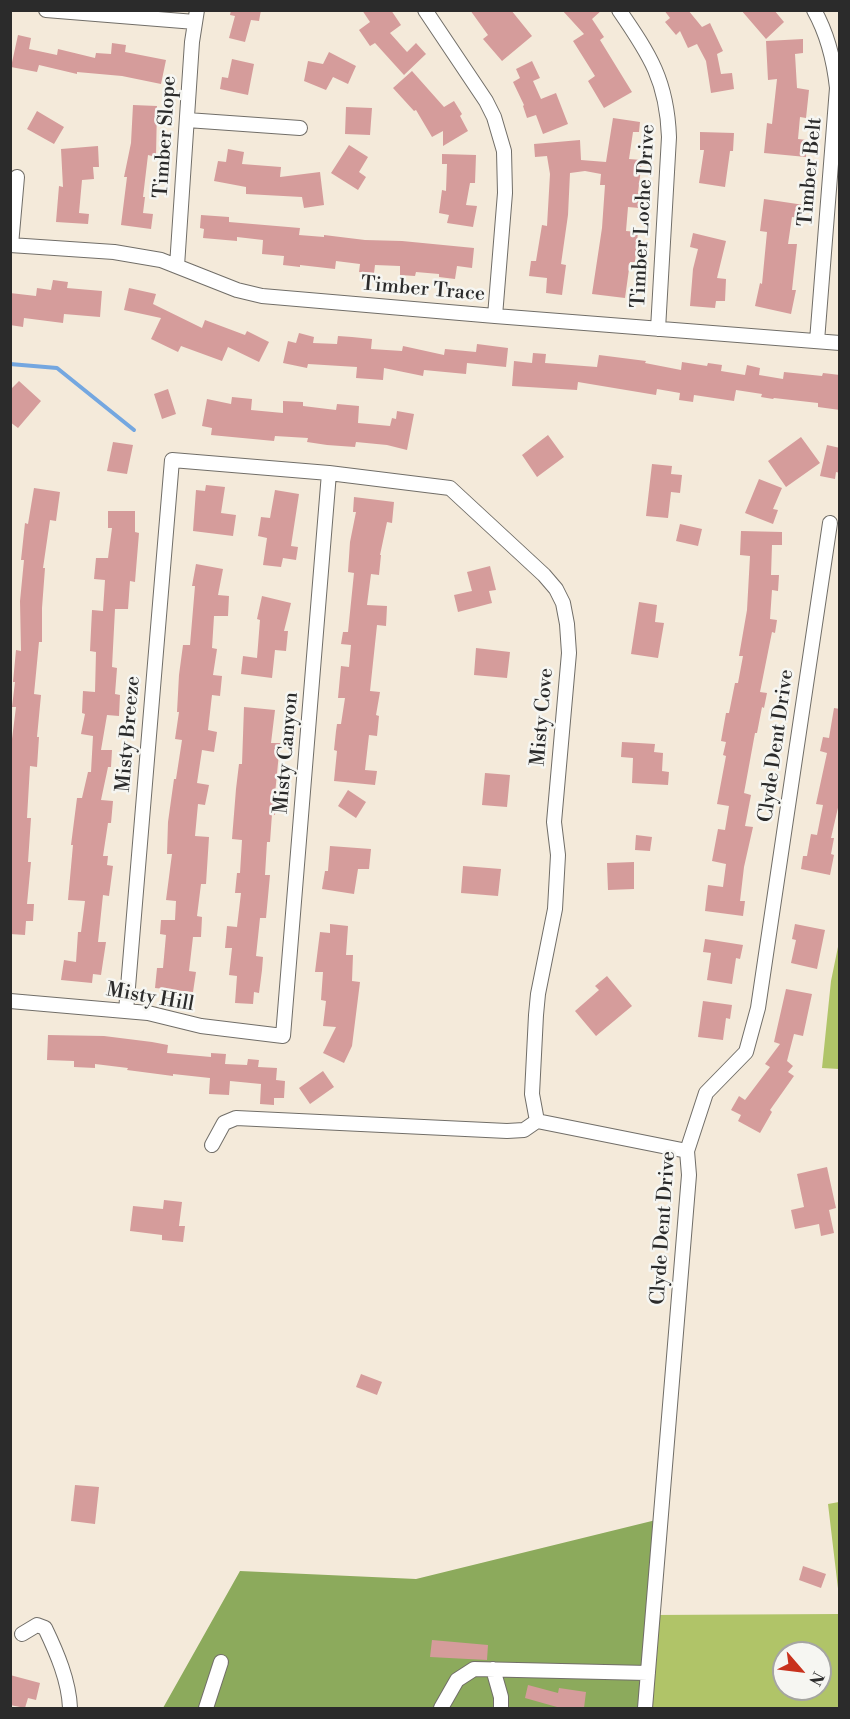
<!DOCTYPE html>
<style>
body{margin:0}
#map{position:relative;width:850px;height:1719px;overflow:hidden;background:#f4eada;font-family:"Libre Bodoni",serif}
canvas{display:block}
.frame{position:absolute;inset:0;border:12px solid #2b2b2b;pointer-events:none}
.north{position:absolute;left:772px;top:1641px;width:60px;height:60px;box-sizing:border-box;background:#f6f6f2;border:2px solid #a5a5a2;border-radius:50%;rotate:118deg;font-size:16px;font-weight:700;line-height:24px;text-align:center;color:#2b2b2b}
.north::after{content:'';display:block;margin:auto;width:21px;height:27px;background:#c8321e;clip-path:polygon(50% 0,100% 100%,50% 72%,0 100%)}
</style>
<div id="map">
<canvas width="850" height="1719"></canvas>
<div class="frame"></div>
<div class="north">N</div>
</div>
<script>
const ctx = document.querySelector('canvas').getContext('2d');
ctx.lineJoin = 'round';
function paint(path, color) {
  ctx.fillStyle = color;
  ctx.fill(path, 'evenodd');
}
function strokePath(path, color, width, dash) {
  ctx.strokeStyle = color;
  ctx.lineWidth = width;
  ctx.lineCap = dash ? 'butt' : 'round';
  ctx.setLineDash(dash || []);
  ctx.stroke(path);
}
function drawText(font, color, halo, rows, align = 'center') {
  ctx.font = font + ' "Libre Bodoni",serif';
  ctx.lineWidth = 5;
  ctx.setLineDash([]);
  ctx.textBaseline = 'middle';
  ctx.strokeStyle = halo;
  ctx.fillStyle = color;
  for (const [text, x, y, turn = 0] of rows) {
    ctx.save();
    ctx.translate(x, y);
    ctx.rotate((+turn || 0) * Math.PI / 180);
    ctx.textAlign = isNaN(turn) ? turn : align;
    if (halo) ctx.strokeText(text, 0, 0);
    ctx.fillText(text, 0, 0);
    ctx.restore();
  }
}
paint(new Path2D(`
 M839 942V1069L822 1068 831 981Z
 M839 1502H840L839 1597 828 1504Z
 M839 1614V1708H645L652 1615ZM784 1653H820V1689H784Z`), '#b0c468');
paint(new Path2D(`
 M660 1519 645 1708H163L240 1571 416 1579Z`), '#8caa5c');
strokePath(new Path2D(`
 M10 364 57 368 134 430`), '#74a7e0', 4);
paint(new Path2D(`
 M231 10H261L259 21 251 20 245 42 229 38 235 16 230 15Z
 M362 10H391L401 25 390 33 407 52 416 43 426 54 404 75 375 43 370 46 359 30 370 22Z
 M470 10H511L532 36 502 61 483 39 488 35Z
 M562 10H602L592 19 604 37 600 40 632 92 604 108 588 81 595 76 573 41 584 34Z
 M664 10H688L702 27 710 23 723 51 717 54 721 74 732 73 734 89 711 93 706 61 697 44 688 48 680 31 676 35 665 22 670 18Z
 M741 10H774L784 22 766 39Z
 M18 35 31 38 29 49 57 55 58 49 95 58 96 53 111 54 112 43 126 45 125 52 166 60 161 84 122 76 77 72V74L39 65 37 72 11 67Z
 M803 39V53L795 54 797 88 809 90 806 118 800 117 798 139 807 140 806 157 764 153 767 123 772 124 777 79 768 80 766 41Z
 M329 52 356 66 348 84 333 77 326 90 304 81 308 61 323 64Z
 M232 59 254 64 248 95 220 89 222 77 228 78Z
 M532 61 540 78 533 81 541 99 556 93 568 124 543 134 536 115 527 118 523 106 524 105 513 82 520 78 516 69Z
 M412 71 444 107 454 101 462 114 460 116 468 131 443 146V131L432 137 416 110 414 111 393 88Z
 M133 105 157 106 156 157 148 155 143 197H145L143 213 153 214 151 229 121 225 127 177H124L131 143Z
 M346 107 372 108 370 135 345 134Z
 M37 111 64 127 54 144 27 129Z
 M613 118 640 122 639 132H633L629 159 642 160 638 193H640L639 208 628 207 626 231 638 232 635 262H630L625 298 592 294 602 228 605 185H600L601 174 585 171 570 173 568 215 561 264 566 265 562 295 546 293 547 278 529 276 531 261H536L542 225 547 226 550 174 547 156 535 157 534 144 580 140 581 160 606 162Z
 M700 132 734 133 733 151H730L725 187 699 183 704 150H700Z
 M349 145 368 157 359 172 366 177 358 190 331 173Z
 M98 146 99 167H93L94 179 82 180 79 213 89 214 88 224 56 222 59 186 63 187 61 149Z
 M228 149 244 152 242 164 281 167 280 177 320 172 324 205 304 208 302 197 246 194V187L214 181 218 161 226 162Z
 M442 154 476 155 475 183H470L466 205 477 206 473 227 447 223 449 215 439 213 442 190 446 191 447 164H442Z
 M764 199 804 205 802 218 792 217 788 244H797L792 290H796L791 314 755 306 760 283 762 284 767 232 760 231Z
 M201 215 229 217V222L300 228 299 235 324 237V235L365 240 402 241 474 248 472 268 457 266 455 279 439 277V274L416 272 415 276 400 275V266L375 265 374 273 359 272 360 264 336 261 335 269 300 265V267L283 265 284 256 262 254 263 240 237 237V241L203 238 204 229 200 228Z
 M693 233 726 241 717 278 726 279 725 301H716L715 308 690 306 693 269 698 249 690 247Z
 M53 280 68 282 67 288 102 291 100 317 64 314 63 323 24 318 23 327 10 325V293L36 296 37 288 51 290Z
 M129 288 156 294 153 304 202 328 205 320 245 335 247 331 269 342 259 362 228 347 222 361 181 346 178 352 151 339 161 318 124 310Z
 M299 333 314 337 313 343 337 344 338 336 352 337 372 339 371 349 402 351 403 346 444 355 445 349 476 352 477 344 508 348 506 367 467 363 466 374 424 370 423 376 384 368 383 380 356 378 357 367 308 364 307 368 283 363 288 341 296 343Z
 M533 353 546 354 545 363 597 367 599 355 646 361 645 363 681 370 682 362 707 366 708 363 722 365 721 371 745 375 747 365 760 368 759 375 783 379 784 372 822 376 823 373 840 375V410L818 407V403L774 398 773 399 761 397 762 394 736 390 734 401 694 395 693 402 679 400 680 393 657 389 656 395 578 382 577 390 512 386 514 361 532 363Z
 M19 381 41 401 18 428 10 422V390Z
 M168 389 176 414 162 419 154 394Z
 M232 397 252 399 251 410 283 413V401L303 402V406L336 410 337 404 359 406 358 423 390 426 392 418 396 419 397 411 414 414 407 450 387 445 356 442 355 447 327 445 307 442 308 438 275 436 274 441 211 435 212 428 202 426 207 399 231 404Z
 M548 435 564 457 537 477 522 455Z
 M801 437 820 463 786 487 768 461Z
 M113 442 133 445 127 474 107 471Z
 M827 445 840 448V473L836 472 835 479 820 476Z
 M652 464 672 466 671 474 682 475 680 493 671 492 668 518 646 516Z
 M759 479 782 488 773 509 778 510 773 524 745 513Z
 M206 485 225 487 221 513 236 515 233 536 193 531 196 490 205 491Z
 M34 488 60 492 56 521 50 520 43 568H45L42 608V642H39L34 694 41 695 37 737H39L37 767 30 766 27 818H31L28 862H31L27 904H34L33 921H26L25 935 10 934V755L16 707H12L15 682H13L16 650 21 651 20 601 24 560H21L25 523 28 524Z
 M275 490 299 494 291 546 298 547 296 560 283 558 281 567 263 565 267 538 258 536 261 517 270 518Z
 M354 497 394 502 392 523 387 522 380 555H381L379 575 371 574 367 605 387 606 386 626 377 625 370 691 380 692 376 715 379 716 377 736 369 735 365 770 377 771 375 785 334 781 337 751 334 750 336 731 337 724H341L345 698H338L341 666 349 667 351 645 341 644 343 632H348L354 573 348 572 350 542 356 512H353Z
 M108 511H135V532L139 533 135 582 130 581 128 609H115L112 667 117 668 115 694 120 695 119 716 107 715 101 750H112L111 767H108L101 800 113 801 111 823H108L103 856H108L107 865 113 866 109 896 103 895 98 942H106L101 975 93 974 92 983 61 980 64 960 76 962 78 932H81L85 901 68 900 73 845H71L77 798H82L88 772H91L93 736 81 734 85 714 82 713 83 691 95 692 96 652 90 651 92 610 103 611 105 580 94 579 96 558H108L112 528H108Z
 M680 524 702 529 698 546 676 541Z
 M741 531 782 532V545H772L771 575H779L778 591 772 590 770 619 777 620 775 633 772 632 760 692 767 693 764 708 762 707 757 733H755L744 793 751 795 745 826 753 827 744 867 740 901H745L743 916 705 911 708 885 723 887 726 864 712 861 718 829 725 830 729 806 717 804 726 756 723 755 726 742 721 741 726 713H729L735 683H738L743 656H739L747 610 750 556 740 555Z
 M196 564 223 569 218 595 229 596 228 616H214L212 648 217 649 213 675 222 676 220 696 212 695 208 730 217 732 214 752 202 750 197 783 209 785 205 805 198 804 195 836 209 837 206 884H201L197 916 202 917 201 937H193L189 971 196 972 193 992 155 988 157 968H163L166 935 160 934 161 920H175L176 901 166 900 172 854H167L168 822 174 779H176L182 740 175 739 179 712H177L179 675 183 645H190L195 586H192Z
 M490 566 496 590 489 591 492 603 458 612 454 595 472 591 467 572Z
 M262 596 291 603 284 631H288L286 651 275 650 272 678 241 674 243 656 257 658 260 620 257 619Z
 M639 602 657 605 655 622 664 623 658 658 631 654Z
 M476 648 510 652 507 678 474 675Z
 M244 707 275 710 271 743H280L274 804H276L275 815 272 814 270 842H267L265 875H270L266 918H260L256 956 263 957 262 970 259 993 254 992 253 1004 235 1003 237 976 229 975 232 948H225L227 926 237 927 241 893H235L237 873H240L242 840 232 839 236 789 239 764H242Z
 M834 708 840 709V799L831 838H834L831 854 834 855 830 875 801 869 803 856H807L811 834 817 835 823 805 816 804 827 753 820 751 823 737 829 738Z
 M622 742 655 744 654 752 663 753 662 771 669 772 668 785 632 783 633 758 621 757Z
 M485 773 510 775 507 807 482 805Z
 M348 790 366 802 356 818 338 806Z
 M636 835 652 837 650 851 635 850Z
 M330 846 371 849 369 869H358L354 894 322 889 325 871H328Z
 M634 862V889L608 890 607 863Z
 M463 866 501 869 498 896 461 893Z
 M330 924 348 926 346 955H353L352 981 360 982 352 1046 344 1063 323 1053 336 1027 323 1026 326 1001 321 1000 323 972H315L320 932 330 933Z
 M795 924 825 930 817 969 791 963 796 940 792 939Z
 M705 939 743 945 740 959 736 958 732 984 707 980 711 953 703 952Z
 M607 976 632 1006 596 1036 575 1011 599 990 595 986Z
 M786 989 812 994 803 1036 794 1034 787 1061 793 1066 788 1072 794 1076 770 1110 772 1112 760 1133 738 1121 741 1115 731 1110 739 1096 745 1100 770 1067 765 1064 780 1044 774 1042Z
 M703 1001 732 1005 730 1019 726 1018 723 1040 698 1037Z
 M48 1035 104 1036 152 1042 168 1045 167 1053 211 1057V1053L226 1054 225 1064 247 1065 248 1059 259 1060 258 1067 277 1068 276 1080 285 1081 284 1098H274V1105L260 1104 261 1084 230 1081 229 1095 209 1094 210 1078 173 1074V1076L127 1070 128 1068 95 1064V1068L74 1067V1061L47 1060Z
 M323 1071 334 1087 310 1104 299 1088Z
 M827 1167 836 1208 829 1210 834 1233 821 1236 819 1224 795 1229 791 1210 804 1207 797 1174Z
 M164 1200 182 1202 179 1226H185L183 1242 162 1240V1235L130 1231 133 1206 163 1209Z
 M361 1374 382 1382 377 1395 356 1387Z
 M75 1485 99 1487 95 1524 71 1521Z
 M803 1566 826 1574 821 1588 799 1580Z
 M432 1640 488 1645 487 1660 430 1657Z
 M10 1675 40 1683 36 1700 28 1698 25 1708 10 1705Z
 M528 1685 558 1693 559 1688 586 1692 584 1708H557V1707L525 1698Z`), '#d59c9b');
const minor = new Path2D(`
 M46 10 195 22
 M425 10 486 101 494 117 504 151 505 193 495 316
 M619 10C650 55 667 81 669 137L658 329
 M814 10C828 35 834 60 837 88L817 341
 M187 120 300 128
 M10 245 114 252 161 260 237 290 262 296 495 316 840 343
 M11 245 17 177
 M177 266 192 42 197 10
 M10 1001 148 1013 201 1026 283 1036 329 473
 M126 1011 172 460 329 473 450 488 544 575 556 589 563 603 567 624 569 653 554 822 558 855 555 909 538 994 536 1015 532 1094 537 1121 687 1151
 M212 1145 224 1123 236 1118 507 1131 524 1130 537 1121
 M22 1634 37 1625 45 1628C57 1653 69 1681 70 1708
 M493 1669 501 1697V1708
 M206 1708 221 1662
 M441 1708 457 1680 474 1669 648 1673
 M645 1708 689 1175 687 1151 706 1093 746 1052 758 1008 830 523`);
strokePath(minor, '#716e68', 16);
strokePath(minor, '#fff', 14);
drawText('20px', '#2b2b2b', '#f6f6f2', [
 ["Timber Slope",166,137,-86],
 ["Timber Belt",811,172,-85],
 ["Timber Loche Drive",644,216,-87],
 ["Timber Trace",423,290,5],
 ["Misty Cove",543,717,-85],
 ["Misty Breeze",129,734,-85],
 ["Clyde Dent Drive",777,746,-82],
 ["Misty Canyon",287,753,-85],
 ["Misty Hill",150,998,10],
 ["Clyde Dent Drive",664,1228,-86]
]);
</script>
